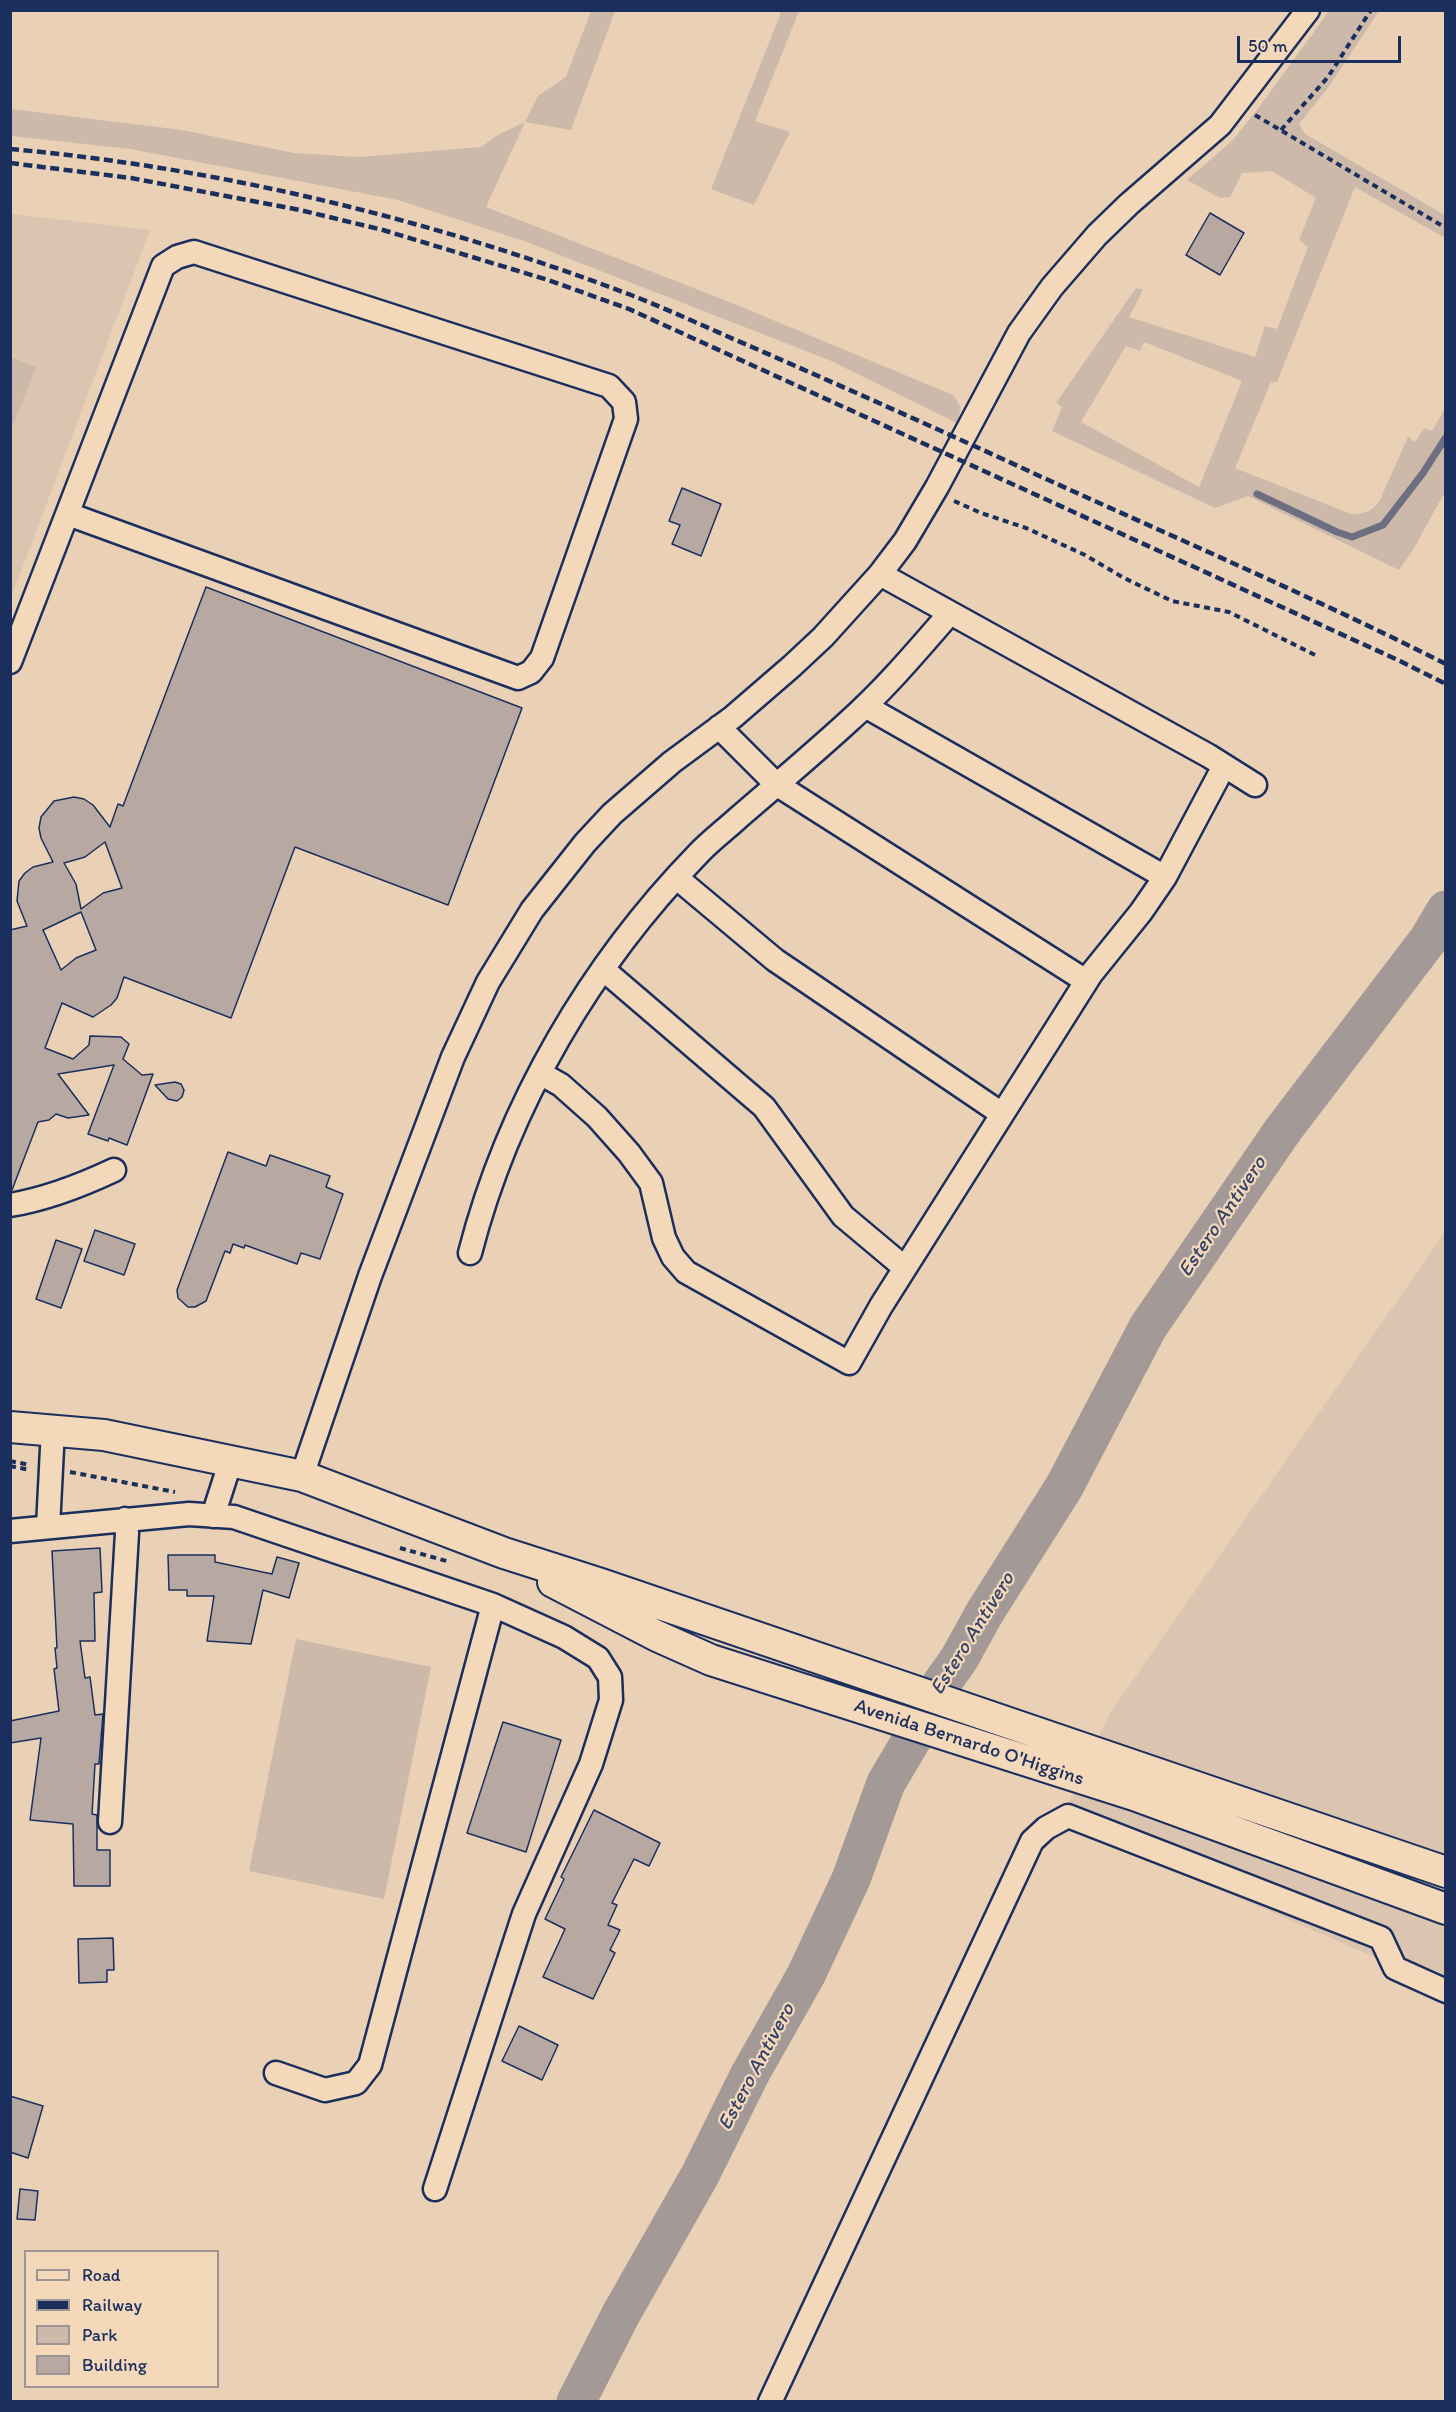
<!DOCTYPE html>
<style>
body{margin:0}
#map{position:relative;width:1456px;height:2412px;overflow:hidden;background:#ead1b6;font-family:Itim,sans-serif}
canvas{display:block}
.frame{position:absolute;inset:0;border:12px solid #1b2f5e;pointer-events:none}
.legend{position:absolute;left:24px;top:2250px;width:195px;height:138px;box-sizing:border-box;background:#f3d8ba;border:2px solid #9d9495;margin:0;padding:8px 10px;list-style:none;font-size:18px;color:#1b2f5e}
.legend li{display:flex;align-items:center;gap:12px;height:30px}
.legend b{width:30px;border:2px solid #9d9495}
.scale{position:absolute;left:1237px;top:36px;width:164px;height:27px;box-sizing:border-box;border:3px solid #1b2f5e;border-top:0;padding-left:8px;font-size:18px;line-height:21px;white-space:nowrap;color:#1b2f5e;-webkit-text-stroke:4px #f3d8ba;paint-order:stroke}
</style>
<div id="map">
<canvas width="1456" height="2412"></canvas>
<div class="frame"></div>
<ul class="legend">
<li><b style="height:8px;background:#f3d8ba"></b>Road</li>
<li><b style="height:8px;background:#1b2f5e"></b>Railway</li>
<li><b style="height:16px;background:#ccb9a9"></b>Park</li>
<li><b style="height:16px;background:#b7a9a1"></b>Building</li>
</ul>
<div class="scale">50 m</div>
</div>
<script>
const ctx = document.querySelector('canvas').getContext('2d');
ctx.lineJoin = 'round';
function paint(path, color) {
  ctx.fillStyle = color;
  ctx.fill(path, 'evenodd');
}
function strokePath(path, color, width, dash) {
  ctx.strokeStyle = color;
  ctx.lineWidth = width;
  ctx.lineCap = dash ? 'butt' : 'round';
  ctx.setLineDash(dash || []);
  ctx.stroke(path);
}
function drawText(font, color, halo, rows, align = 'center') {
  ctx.font = font + ' Itim,sans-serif';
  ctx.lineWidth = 4.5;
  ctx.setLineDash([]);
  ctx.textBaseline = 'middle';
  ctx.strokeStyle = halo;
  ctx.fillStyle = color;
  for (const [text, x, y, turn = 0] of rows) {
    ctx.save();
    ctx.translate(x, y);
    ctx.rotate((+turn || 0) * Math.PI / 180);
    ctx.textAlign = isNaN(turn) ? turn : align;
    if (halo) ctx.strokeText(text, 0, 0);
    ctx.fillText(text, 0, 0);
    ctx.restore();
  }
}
paint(new Path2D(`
 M11 214 150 230 11 598Z
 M1445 1232V1988L1061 1820 1110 1713Z`), '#dbc5b0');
paint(new Path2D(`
 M782 10 799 11 755 121 790 132 754 205 711 189Z
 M591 11H615L571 130 525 122 486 207 737 305 953 395 961 407 957 423 829 360 524 241 398 200 130 149 11 136V109L182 130 294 153 359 157 481 147 498 135 525 122 538 96 566 77Z
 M1329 11H1379L1328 88 1299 124 1305 134 1445 215V238L1355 187 1277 382H1271L1235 468 1351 514C1364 514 1371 512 1379 502L1408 437 1415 442 1424 428 1432 431 1445 409V492L1413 550 1399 570 1248 496 1215 508 1052 431 1062 407 1056 403 1136 288 1143 290 1129 317 1255 357 1265 326 1277 329 1308 247 1299 240 1316 198 1272 171 1242 173 1230 197 1220 198 1187 180 1233 140 1260 106ZM1144 342 1242 381 1199 487 1081 422 1126 346 1140 351Z
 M11 357 36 367 11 430Z
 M296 1639 431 1667 384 1899 249 1871Z`), '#ccb9a9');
strokePath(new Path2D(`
 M1257 494 1337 532 1352 537 1383 525 1423 473 1446 437`), '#6d6f80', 7);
strokePath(new Path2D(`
 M576 2402 621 2314 700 2175 750 2074 806 1975 851 1879 886 1783 915 1734 942 1683 959 1659 985 1612 1064 1487 1148 1327 1283 1130 1428 940 1446 910`), '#a39997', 39);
const building = new Path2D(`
 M1210 213 1244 233 1220 275 1186 255Z
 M682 488 721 504 701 556 672 544 680 525 669 521Z
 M206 587 522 708 448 905 295 847 231 1018 124 977 117 998 111 1005 93 1017 62 1003 45 1048 73 1059 89 1045 90 1036 121 1037 129 1044 123 1059 142 1075 153 1074 127 1145 109 1138 108 1141 88 1134 114 1065 58 1074 89 1115 68 1118 56 1114 49 1120 38 1122 12 1190H10V930L27 926 17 901 19 881 25 873 33 867 53 862 41 838 39 828 41 817 54 801 74 797 84 799 93 805 110 827 118 804 123 806ZM105 842 122 888 103 893 81 909 76 884 64 863 85 857ZM81 912 96 950 76 958 61 970 43 930Z
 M175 1082 181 1084 184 1090 182 1097 177 1101 168 1099 155 1085Z
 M228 1152 266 1166 270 1155 330 1176 326 1187 343 1194 320 1259 301 1253 297 1264 245 1245 244 1248 233 1244 230 1253 225 1251 206 1301 195 1307H188L178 1298 177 1290Z
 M95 1230 135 1244 124 1275 84 1261Z
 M56 1240 82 1249 61 1308 36 1299Z
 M100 1548 102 1592 94 1593 95 1641H80L85 1678 90 1677 95 1715 103 1714 99 1764H95L92 1814 97 1815V1850H110V1886H74L73 1824 30 1820 41 1738 10 1743V1721L59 1711 54 1669 57 1668 55 1648H57L52 1551Z
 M168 1555H215V1562L272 1574 277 1557 299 1563 289 1598 263 1590 251 1644 207 1641 214 1596H187V1590H169Z
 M503 1722 561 1740 526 1852 467 1833Z
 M594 1810 660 1843 649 1866 634 1859 612 1903 617 1905 608 1925 620 1930 610 1950 615 1953 593 1999 543 1977 565 1929 545 1919 564 1879 561 1877Z
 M113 1938 114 1970H107V1982L79 1983 78 1939Z
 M519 2026 558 2045 542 2080 502 2061Z
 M10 2096 43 2106 28 2158 10 2152Z
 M20 2189 38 2191 35 2220 17 2219Z`);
paint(building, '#b7a9a1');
strokePath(building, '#1b2f5e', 1.5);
const minor = new Path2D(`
 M880 574 1209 756 1255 785
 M10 662 163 266 177 257 194 252 609 386 624 402 626 419 542 658 531 672 518 678 68 514
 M865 706 1165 877
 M719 727 776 784 1086 981
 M677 878 775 960 1002 1114
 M604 970 764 1107 843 1216 905 1268
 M540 1073 561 1085 597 1117 629 1153 651 1183 664 1238 673 1257 686 1272 849 1363 881 1306 1091 974 1141 912 1165 877 1224 766
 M10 1205C47 1199 80 1186 114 1170
 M470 1253C508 1105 591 964 698 854 710 841 725 830 738 818 775 786 812 755 848 722 885 689 917 651 950 613
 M302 1476 370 1276 453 1057 488 982 532 910 585 843 612 814 672 762 733 717 792 666 823 637 880 574 905 541 937 487 1019 333 1052 287 1097 235 1129 204 1220 125 1308 10
 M213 1516 231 1460
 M48 1527 53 1429
 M10 1531 189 1514 234 1517 493 1605 564 1637 598 1658 610 1677 611 1700 591 1764 524 1914 435 2189
 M110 1822 127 1533 125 1519
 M276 2073 325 2090 356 2083 370 2065 493 1605
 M770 2402 1032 1841 1046 1828 1068 1816 1381 1938 1395 1968 1446 1991`);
const major = new Path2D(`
 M10 1427 104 1435 302 1476 504 1553 601 1584 1446 1872
 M553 1582 657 1636 711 1660 1134 1795 1446 1909`);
strokePath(minor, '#1b2f5e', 27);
strokePath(major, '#1b2f5e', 34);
strokePath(new Path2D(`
 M1255 115 1446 228
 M1281 130 1328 77 1371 10
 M954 501 981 513 1026 528 1085 555 1124 578 1172 601 1229 612 1319 657
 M10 1461 30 1465
 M10 1466 30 1470
 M70 1472 175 1492
 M400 1548 450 1562`), '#1b2f5e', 4, [6, 4.5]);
strokePath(minor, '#f3d8ba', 22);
strokePath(major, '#f3d8ba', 30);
strokePath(new Path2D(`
 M10 149C222 168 433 220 631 295 672 311 712 330 752 347 846 388 940 430 1033 473 1171 536 1311 596 1446 664
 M10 163 131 178 300 210 383 230 548 280 629 309 1400 661 1446 684`), '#1b2f5e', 4.5, [9, 4.5]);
drawText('20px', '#1b2f5e', '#f3d8ba', [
 ["Avenida Bernardo O'Higgins",969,1743,18]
]);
drawText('italic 21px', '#364469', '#f3d8ba', [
 ["Estero Antivero",1223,1217,-56],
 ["Estero Antivero",973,1634,-58],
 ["Estero Antivero",757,2067,-62]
]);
</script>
